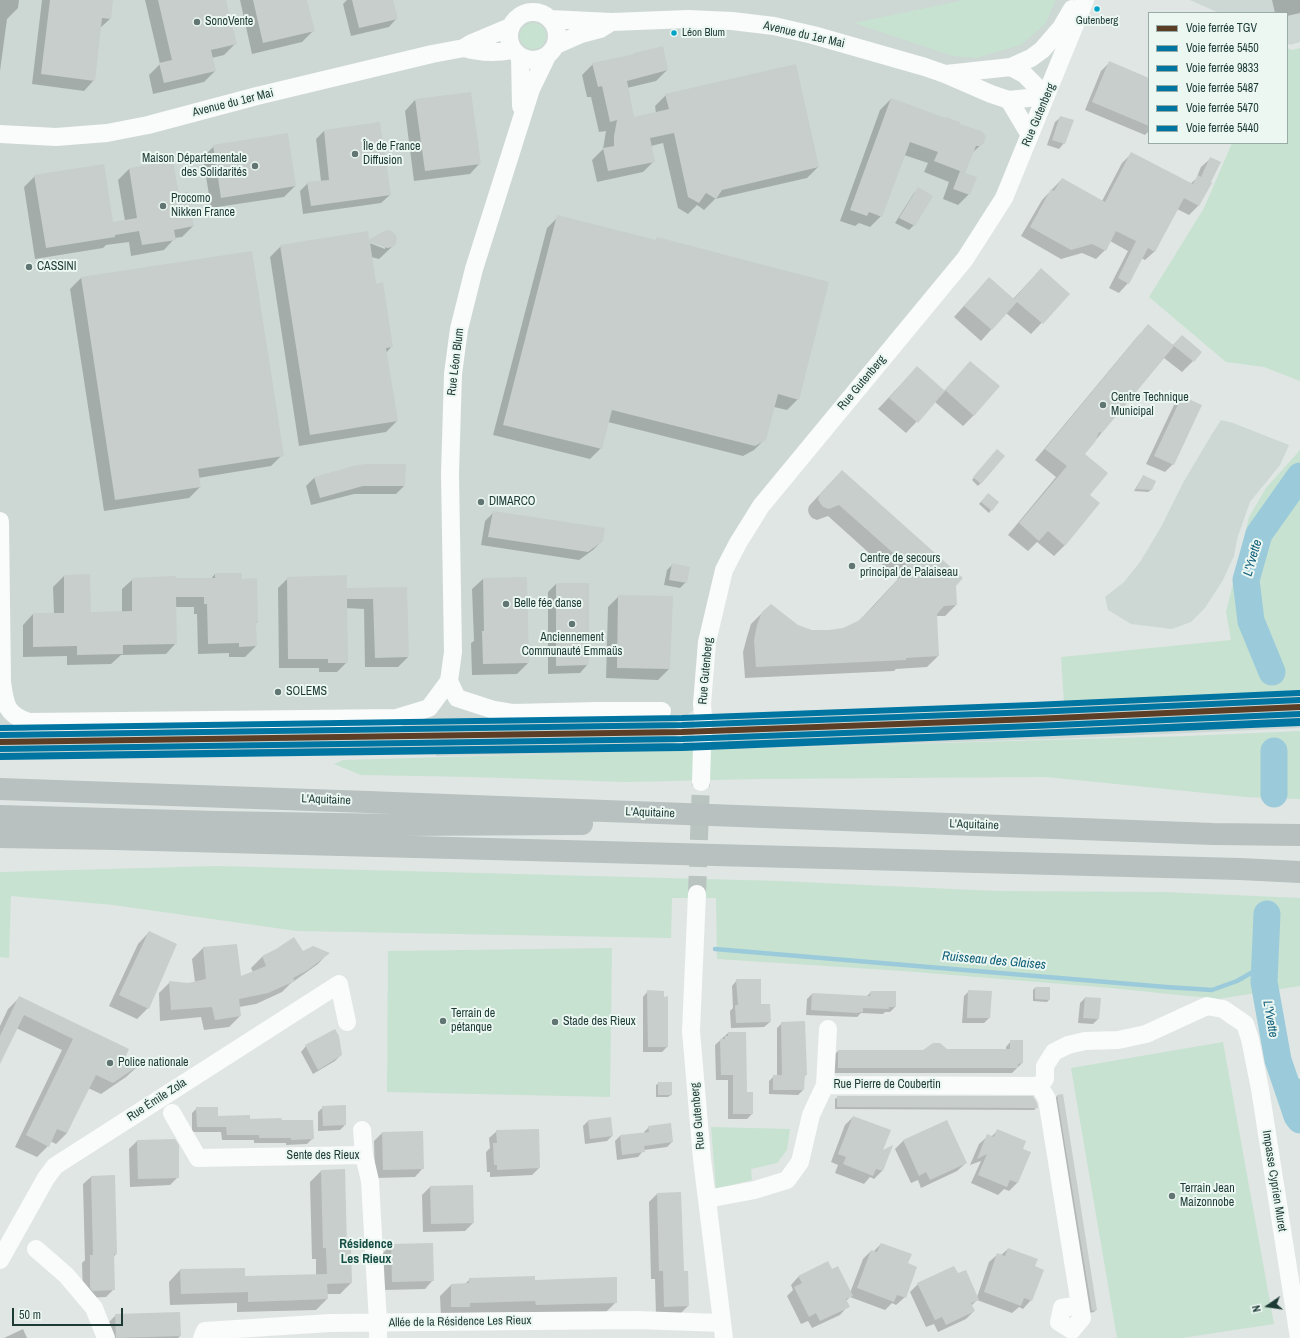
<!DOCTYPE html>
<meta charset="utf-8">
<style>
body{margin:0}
#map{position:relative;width:1300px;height:1338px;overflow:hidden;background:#e0e6e4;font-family:"Archivo Narrow",sans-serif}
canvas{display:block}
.legend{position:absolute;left:1148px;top:12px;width:140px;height:132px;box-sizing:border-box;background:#ecf7f2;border:1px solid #99aba6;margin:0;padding:5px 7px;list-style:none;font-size:12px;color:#1d3a35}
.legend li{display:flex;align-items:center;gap:8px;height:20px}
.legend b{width:20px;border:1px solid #99aba6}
.north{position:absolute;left:1248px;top:1286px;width:40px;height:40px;-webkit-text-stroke:3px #ecf7f2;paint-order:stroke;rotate:257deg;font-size:11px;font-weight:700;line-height:16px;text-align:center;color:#1d3a35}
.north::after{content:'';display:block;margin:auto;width:14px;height:18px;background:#1d3a35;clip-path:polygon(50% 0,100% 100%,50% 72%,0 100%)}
.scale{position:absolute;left:12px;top:1308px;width:111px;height:18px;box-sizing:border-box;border:2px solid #1d3a35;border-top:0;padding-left:5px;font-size:12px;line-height:14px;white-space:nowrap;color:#1d3a35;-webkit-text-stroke:3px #ecf7f2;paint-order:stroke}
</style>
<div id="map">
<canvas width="1300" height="1338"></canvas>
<ul class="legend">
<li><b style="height:5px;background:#5c3e26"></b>Voie ferrée TGV</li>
<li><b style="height:5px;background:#0075a1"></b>Voie ferrée 5450</li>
<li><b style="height:5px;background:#0075a1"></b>Voie ferrée 9833</li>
<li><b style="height:5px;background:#0075a1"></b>Voie ferrée 5487</li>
<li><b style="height:5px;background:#0075a1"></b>Voie ferrée 5470</li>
<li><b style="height:5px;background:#0075a1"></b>Voie ferrée 5440</li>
</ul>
<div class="north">N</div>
<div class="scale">50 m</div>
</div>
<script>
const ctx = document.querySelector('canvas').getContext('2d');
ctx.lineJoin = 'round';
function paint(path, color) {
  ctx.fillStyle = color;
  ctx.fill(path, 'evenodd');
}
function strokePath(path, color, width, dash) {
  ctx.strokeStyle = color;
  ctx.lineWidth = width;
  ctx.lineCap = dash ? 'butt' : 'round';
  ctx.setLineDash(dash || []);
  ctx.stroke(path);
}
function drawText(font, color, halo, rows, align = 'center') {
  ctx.font = font + ' "Archivo Narrow",sans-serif';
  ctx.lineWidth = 4;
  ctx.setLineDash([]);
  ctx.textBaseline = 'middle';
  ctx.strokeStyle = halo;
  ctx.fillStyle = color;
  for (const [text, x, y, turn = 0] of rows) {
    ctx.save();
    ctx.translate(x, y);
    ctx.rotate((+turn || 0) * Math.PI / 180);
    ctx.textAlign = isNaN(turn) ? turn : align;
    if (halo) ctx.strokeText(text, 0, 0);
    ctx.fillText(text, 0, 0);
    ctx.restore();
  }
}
paint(new Path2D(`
 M0 0H1085L1004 198 738 543 702 704 677 722 676 752 436 756V753L48 756 0 758V734L47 732 176 731 40 730 0 731Z
 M1190 0H1300V42L1290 45 1287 43V13H1219Z
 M1221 420 1233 423 1289 445 1280 465 1250 502 1237 539 1234 556 1223 580 1205 608 1191 622 1172 629 1131 624 1108 610 1105 597 1124 582 1140 562 1161 527 1184 481 1212 434Z
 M1300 695V728L1052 739 729 749 726 718 825 716 992 710Z`), '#cdd8d4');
paint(new Path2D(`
 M964 0H1056L1045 24 1021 45 976 58 953 56 854 23Z
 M520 36a13 13 0 1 1 26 0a13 13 0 1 1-26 0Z
 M1287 48 1292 50 1300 48V381L1264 367 1226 362 1149 297 1204 208 1232 143H1287Z
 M1300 450V695L1248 698 1064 702 1061 657 1231 640 1226 612 1249 517 1266 488Z
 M1300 731V799L1245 797 1046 777 758 779 626 782 473 777 361 775 334 764 343 760 1188 736Z
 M216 866 780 881 996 891 1165 892 1300 898V986L1218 999 1111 988 903 971 717 959 716 898H672L671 938 297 931 113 905 11 896 9 958 0 957V872Z
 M612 948 610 1097 387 1092 388 951Z
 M1223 1042 1274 1324 1182 1338H1117L1071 1068Z
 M711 1127 790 1129 787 1150 777 1163 751 1169 752 1180 716 1189Z`), '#c7e2d1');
paint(new Path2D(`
 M0 0H19L18 8 7 19 0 71Z
 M42 0H112L110 19 100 28 94 80 84 91 32 84Z
 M145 0H225L235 44 224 55 212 58 215 71 204 82 153 94 149 75 160 64Z
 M240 0H306L313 31 302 42 252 54Z
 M347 0H392L397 18 389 27 351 36 343 4Z
 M1272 0H1300V13L1287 16V13H1275Z
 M662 47 667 70 656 81 627 88 633 118 656 113 655 106 666 95 818 167 807 178 715 199 704 210 697 205 688 214 678 208 663 143 651 146 654 161 643 172 597 182 592 160 603 149 606 131 599 132 591 97H587L582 75 593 64 633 55 635 54Z
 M1109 63 1149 79V131L1145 135 1085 110 1101 71Z
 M891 99 958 124 983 143 971 154 964 173 969 194 958 205 943 199 949 182 924 172 928 163 904 155 881 216 870 227 859 223 855 226 840 221 880 110Z
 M415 100 480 163 470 174 414 181 405 111Z
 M1061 117 1064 143 1059 149 1047 145 1055 122Z
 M379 123 390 195 381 203 303 214 300 191 308 183 321 181 316 139 324 131Z
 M214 146 295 186 284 197 211 208 203 157Z
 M1131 154 1190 184 1196 179 1201 167 1211 158 1210 183 1198 206 1189 215 1177 209 1155 251 1145 260 1141 258 1128 283 1119 293 1109 288 1128 251 1110 241 1105 250 1096 259 1082 253 1061 259 1021 236 1042 200 1062 179 1102 201 1122 163Z
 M129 169 178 195 193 226 182 237 175 238 164 250 131 256 129 242 106 245 103 248 35 259 24 187 35 176 112 223 125 221 118 180Z
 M919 189 914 225 909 230 895 223 914 193Z
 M558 217 655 241 657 239 798 399 787 410 774 407 765 439 754 450 743 456 608 422 601 448 590 459 493 435 547 228Z
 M367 242 385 249V247L395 244 379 259 371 257 375 285 392 346 386 353 397 421 386 432 299 446 270 257 281 246Z
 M1041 269 1069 294 1031 334 1006 313 981 341 954 317 989 278 1013 299Z
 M81 278 282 455 271 466 198 478 200 487 189 498 104 511 70 289Z
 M1148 326 1173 345 1182 336 1193 361 1182 372 1164 358 1084 454 1089 495 1065 545 1054 556 1037 542 1028 551 1008 535 1056 477 1035 460 1137 337Z
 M970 362 974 415 963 426 935 402 906 433 878 409 917 367 944 391Z
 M1182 397 1173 464 1165 472 1146 464 1174 405Z
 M995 453 1004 456 978 486 972 480Z
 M358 466 404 486 396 494H354L311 505 306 486 314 478Z
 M1143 476 1151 490 1148 492 1134 491Z
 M831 482 955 585 956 605 945 616H936L938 656 927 667 896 669 894 671 745 678 743 652 747 637 751 624 763 612 812 631H829L844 629 858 622 898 579 828 516 817 520 812 518 809 514 808 510 809 506Z
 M988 494 991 510 989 513 979 504Z
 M493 513 602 541 593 550 579 560 481 545 485 521Z
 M672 565 686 582 680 588 664 585 667 570Z
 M215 574 241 580 257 622 255 624 256 646 245 657H229V653L198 654 197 614H194V607H176V643L166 654 121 655 111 664 67 665V656L23 657V625L33 614H54L53 587 64 576 89 575 90 613 122 612V589L133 579H211Z
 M288 578 346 589 406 588 408 657 398 667H365L364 609 346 608 347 662 337 672H319V668H279L278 588Z
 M483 579 528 663 517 674 472 675 471 643 474 641 472 589Z
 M556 584 588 664 580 673 548 674V592Z
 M619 596 669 669 658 680 606 678 608 607Z
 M149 932 148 1008 137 1019 109 1006 138 944Z
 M236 945 240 977 253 972 251 968 262 957 277 950 303 953H328L318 964 290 984 282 992 256 1004 239 1007 240 1016 229 1027 204 1030 201 1017 160 1021 159 993 170 982 188 984 195 982 192 959 203 948Z
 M737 980 760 1005H769L770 1022 764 1027 731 1028 730 1011 733 1008 732 986Z
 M1035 988 1049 1000 1047 1002 1033 1001V990Z
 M648 991 667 1047 662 1052H643V997Z
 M969 991 991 992 989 1018 984 1023H962L964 996Z
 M871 992 895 1007 890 1012H885L883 1014 861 1013 857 1017 806 1015 807 999 812 994 866 997Z
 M19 998 123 1060 137 1067 126 1077 101 1094 88 1088 67 1133 56 1144 50 1141 48 1146 37 1157 15 1147 62 1050 16 1028 0 1062V1026L8 1009Z
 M1085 998 1098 1019 1093 1024 1078 1023 1080 1003Z
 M782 1023 806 1075 804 1077 803 1090 798 1095 769 1094V1081L774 1076H777V1028Z
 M728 1033 752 1114 747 1119H728V1080H716L715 1045Z
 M1011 1041 1022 1063 1012 1073H833V1056L838 1051 1006 1050V1047Z
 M306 1046 341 1055 335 1061 313 1074 301 1052Z
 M659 1083 671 1095 668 1097H656V1085Z
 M1062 1095 1096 1310 1094 1312 1089 1313 1055 1098 1057 1096Z
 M838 1097 1037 1107 1034 1110 835 1109V1099Z
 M323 1107 345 1125 340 1130 318 1131V1112Z
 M197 1108 217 1117 281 1121 312 1139 307 1144 286 1145V1143H254V1140H222L221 1132H192V1113Z
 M853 1117 881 1152 892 1147 882 1171 874 1179 870 1177 864 1184 835 1173 838 1165 831 1162 845 1125Z
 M588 1121 612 1136 607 1141 585 1144 583 1126Z
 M946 1121 966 1163 957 1171 921 1188 918 1180 911 1183 895 1149 903 1141Z
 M670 1124 672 1142 667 1147 644 1150 638 1157 617 1160 615 1141 620 1136 644 1133V1132L649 1127Z
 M998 1130 1021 1149 1017 1183 1009 1191 1004 1189 998 1195 971 1183 981 1161 970 1165 979 1144 988 1136 991 1137Z
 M497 1131 539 1168 532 1175 490 1177V1172H487L486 1152 490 1148 489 1138Z
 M382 1133 423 1168 415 1177 375 1178 374 1141Z
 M137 1141 178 1177 170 1185 130 1187 129 1149Z
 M321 1171 346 1249 351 1283 340 1294H327V1299L316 1310 237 1312V1303L170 1305 169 1282 180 1270 244 1277 316 1275V1259H312L310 1182Z
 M114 1176 116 1254 113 1257 114 1289 106 1297 85 1298 83 1295 82 1263 85 1260 83 1184 91 1177Z
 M430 1187 473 1223 465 1231 423 1232 422 1195Z
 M657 1194 683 1272 688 1306 680 1314 656 1315 655 1279H651L649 1202Z
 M881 1244 907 1264 905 1297 896 1305 892 1303 885 1310 850 1297 846 1301 848 1306 840 1315 812 1328 808 1321 801 1324 787 1296 793 1290 791 1285 799 1276 831 1270 850 1293 863 1259 871 1251 873 1252Z
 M391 1245 433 1280 425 1289 384 1290 383 1253Z
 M1008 1249 1034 1267 1031 1300 1023 1309 1019 1307 1012 1313 977 1300 971 1306 974 1311 966 1319 938 1332 934 1324 926 1327 910 1292 918 1284 977 1297 989 1262 998 1254 1001 1255Z
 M470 1279 534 1281 616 1302 605 1313 525 1315V1312L462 1313 441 1318 440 1296 451 1285 465 1284Z
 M179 1313 180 1336 178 1338H108V1323L116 1315Z
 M23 1329 27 1338H4Z`), '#0003');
strokePath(new Path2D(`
 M715 949 1166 987 1212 990 1237 981 1265 965
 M1286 1084 1300 1081`), '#9bcbda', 4.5);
strokePath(new Path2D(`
 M1272 672 1251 621 1246 580 1259 534 1300 476
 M1274 794V751
 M1267 914 1264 982 1278 1060 1297 1116 1300 1120`), '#9bcbda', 27);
paint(new Path2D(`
 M50 0H113L111 19 102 18 95 81 41 74Z
 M158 0H226L237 44 211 50 216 71 164 83 159 63 172 60Z
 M253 0H307L315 31 263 43Z
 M352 0H393L398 19 359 28Z
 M663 46 668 70 627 81 634 117 669 109 665 94 796 64 819 167 722 190 716 199 706 193 699 203 688 197 674 133 650 138 655 162 608 171 603 148 614 146V136L617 120 610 122 602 86 598 87 592 63 635 54 634 53Z
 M1109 61 1149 78V126L1092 102Z
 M471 92 481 164 425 171 415 99Z
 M891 98 945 118 946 117 960 122V124L981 131 986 136 984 143 980 146H976L965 173 934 161 938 152 910 142 882 217 869 212 867 216 850 210Z
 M1060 116 1074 120 1065 144 1052 140Z
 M380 122 391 195 311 206 307 182 329 180 324 130Z
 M288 133 296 186 221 198 213 145Z
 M1131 152 1193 184 1198 175 1201 177 1210 157 1221 162 1211 182 1212 183 1199 206 1184 198 1155 252 1148 248 1129 284 1118 278 1136 241 1116 231 1106 251 1092 244 1071 250 1030 227 1051 189 1054 191 1062 178 1105 202Z
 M173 161 179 194 188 192 194 226 174 230 176 240 142 245 139 231 115 235V237L46 248 34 175 104 164 113 222 137 218 129 168Z
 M960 171 977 177 970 195 953 189Z
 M918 187 933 196 915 226 899 218Z
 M557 215 656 240 657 237 829 282 799 400 778 394 766 440 755 446 612 410 602 449 503 425Z
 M390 230 394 233 397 237 396 244 393 247 387 248 370 242 376 284 383 282 393 347 386 348 398 421 310 435 280 245 368 231 369 240 384 231Z
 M252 251 284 456 198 469 201 487 115 500 81 277Z
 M1041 268 1070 294 1043 324 1017 302 992 330 964 306 989 277 1014 299Z
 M1148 324 1173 345 1182 335 1202 352 1194 362 1174 346 1102 433 1099 432 1095 442 1085 454 1108 473 1090 495 1100 503 1065 546 1048 531 1039 541 1019 523 1067 466 1045 449Z
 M970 361 1000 386 974 416 945 390Z
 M917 366 945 391 918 423 889 398Z
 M1182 396 1202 405 1174 465 1154 456Z
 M997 449 1005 456 981 484 973 477Z
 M367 464H406L405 486H363L320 498 314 477 357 465Z
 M842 470 963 578 956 586 957 605 944 606 937 614 939 656 906 658V660L756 667 754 640 757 625 762 612 771 604 798 625 812 630H829L843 628 858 621 872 608 909 567 839 505 829 509 823 507 820 503 818 499 820 494Z
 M1143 475 1156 481 1152 490 1136 489Z
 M988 493 999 502 992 511 981 502Z
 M493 511 605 528 603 541 588 552 488 537Z
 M672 563 690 567 687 583 669 580Z
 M215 573H242V579L257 578 258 622H256L257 646 239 647V643L208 644 207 604H204V597H176L177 644 123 645V654L77 655V646L33 647V613H64V575L90 574 91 612 132 611V578L176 576V578H215Z
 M347 575V588L407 587 409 657 375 658 373 599H347L348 663H328V659H288L287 577Z
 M527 577 529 663 483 664 482 631H484L483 578Z
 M556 583H589V665L556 666Z
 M618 595 673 596 670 669 617 668Z
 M149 931 177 944 149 1009 119 995Z
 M294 937 303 951 313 946 330 953 308 970 293 978 295 981 268 993 239 999 241 1016 215 1020 212 1007 171 1010 169 981 188 983 206 979 203 947 237 944 241 976 266 966 262 956 276 949Z
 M736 979H761V1004H770L771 1022 736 1023 735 1005H738Z
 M1035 987H1050V1000L1035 999Z
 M647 990 664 991V997L668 996V1047H648Z
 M968 990 992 991 990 1018H967Z
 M871 991H896V1007H889V1009L863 1008V1012L856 1013 811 1010 812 993 870 996Z
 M19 996 129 1049 124 1060 138 1066 113 1083 96 1075 67 1133 57 1129 49 1147 26 1135 73 1039 24 1015 0 1064V1036Z
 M1085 997 1101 998 1099 1019 1083 1018Z
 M805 1021 807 1075H805L804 1090H773V1075H782L781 1022Z
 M335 1029 339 1036 342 1055 318 1070 305 1045Z
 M728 1032H746L747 1092H753V1114H733V1075H721L720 1039H725V1036H728Z
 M1010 1040H1023V1063L1018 1064V1068H838V1050H923L933 1043H940L947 1049H1010Z
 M658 1082H672V1095H658Z
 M1063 1094 1097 1310 1092 1311 1057 1095Z
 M837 1096H1033L1037 1103 1038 1108 837 1107Z
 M346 1105V1125L323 1126 322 1106Z
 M196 1107H218V1116L250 1115V1119L281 1118 282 1120H313L314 1139 291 1140V1138H259V1135H227L226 1127H197Z
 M853 1116 891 1130 883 1150 893 1145 883 1171 876 1169 873 1176 843 1164 846 1157 838 1154Z
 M611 1117 613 1136 590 1139 588 1120Z
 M947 1120 967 1163 930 1180 926 1172 919 1176 903 1140Z
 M671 1123 673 1142 644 1146 645 1152 622 1155 620 1135 649 1132 648 1126Z
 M539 1129 540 1168 497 1170V1165H494L493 1143H497L496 1130Z
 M997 1129 1026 1141 1023 1149 1031 1152 1018 1183 1010 1180 1007 1187 978 1175 987 1154 977 1159 987 1134 994 1137Z
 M423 1131 424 1169 383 1170 382 1132Z
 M175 1139 179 1145V1178L138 1179 137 1140Z
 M345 1169 347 1248H351L352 1283 327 1284 328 1299 248 1302V1292L181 1294 180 1269 245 1268V1276L327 1274 326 1248H323L321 1170Z
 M115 1175 117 1254H114L115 1290 93 1291 90 1288V1255H93L91 1176Z
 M473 1185 474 1223 431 1224 430 1186Z
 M681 1192 684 1271H688L689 1306 664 1307 663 1271H659L657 1193Z
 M433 1243 434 1281 392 1282 391 1244Z
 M881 1243 912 1254 908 1263 917 1267 906 1298 897 1295 894 1302 857 1288 871 1250 877 1252Z
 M1008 1248 1038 1259 1035 1266 1044 1270 1032 1301 1024 1298 1021 1306 984 1292 997 1253 1005 1256Z
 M828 1261 832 1269 838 1266 853 1296 846 1299 850 1307 820 1321 816 1313 809 1317 794 1287 802 1283 798 1276Z
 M954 1266 958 1273 966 1270 979 1300 971 1303 975 1311 946 1325 942 1317 935 1320 917 1283Z
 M535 1276V1280L617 1277V1303L536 1305 535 1301 470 1303V1307H451V1284L469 1283V1278Z
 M180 1312 181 1336 116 1338 115 1314Z`), '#c7cecb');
strokePath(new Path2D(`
 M697 894 701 782`), '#b9c4c1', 18, [18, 9]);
strokePath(new Path2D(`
 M509 36a24 24 0 1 1 48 0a24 24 0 1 1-48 0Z
 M550 19 612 22 688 19 732 21 774 26 813 35 925 67 945 74 991 94 1009 100 1046 96
 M556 45 581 34 600 29 608 24
 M464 48C480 53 497 53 513 50
 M520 57 521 106
 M1011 67 1024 74 1046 96
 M946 74 1011 67 1031 58 1042 50 1061 28 1072 9
 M1009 100 1030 135
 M0 134 56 137 107 133 148 125 257 96 432 54 464 48 472 43 510 27
 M0 521 2 682C5 704 6 715 29 722L396 718 429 708 449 681 453 652 450 474 453 374 459 329 474 269 531 89 547 56
 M449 681 457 698 494 710 512 713 597 711H662
 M701 782 703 716 702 704 707 642 724 570 738 543 761 506 965 259 1004 198 1085 0
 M697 894 691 1031 702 1159 724 1338
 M825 1085 828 1029
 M1039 1086 1045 1079V1066L1054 1052 1068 1045 1085 1041 1118 1040 1146 1034 1207 1006 1223 1009 1245 1024 1250 1039 1260 1089 1299 1338
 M172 1113 198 1158 364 1155
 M362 1130 364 1155 370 1181 378 1323V1338
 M707 1199 755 1190 787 1180 800 1162 811 1115 825 1085 1039 1086 1047 1099 1080 1305 1082 1318 1072 1330 1059 1322 1062 1308 1080 1305
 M36 1249 66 1275 94 1308 106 1338
 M0 1260 46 1178 55 1166 339 984 347 1022
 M202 1338 205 1331 330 1323 636 1320 722 1323`), '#fafbfb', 18);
strokePath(new Path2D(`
 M0 789 368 802 1213 834 1300 835
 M0 816 217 822 395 825 582 824
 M0 837 115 839 1240 869 1300 872`), '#b8c1bf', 22);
strokePath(new Path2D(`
 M0 742 682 732 1034 719 1300 707`), '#5c3e26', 6);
strokePath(new Path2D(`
 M0 749 682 739 1034 726 1300 714`), '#0075a1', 6);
strokePath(new Path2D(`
 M0 735 682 725 1034 712 1300 700`), '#0075a1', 6);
strokePath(new Path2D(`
 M0 756 683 746 1035 733 1300 721`), '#0075a1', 6);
strokePath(new Path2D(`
 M0 728 682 718 1033 705 1299 693`), '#0075a1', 6);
strokePath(new Path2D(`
 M0 757 682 748 1300 723`), '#0075a1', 6);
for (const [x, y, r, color] of [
 [1097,9,3.5,"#01a3c6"],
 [197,22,4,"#617672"],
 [674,33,3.5,"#01a3c6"],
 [355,154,4,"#617672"],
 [255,166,4,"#617672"],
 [163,206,4,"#617672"],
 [29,267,4,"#617672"],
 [1103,405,4,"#617672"],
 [481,502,4,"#617672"],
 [852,566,4,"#617672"],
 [506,604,4,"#617672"],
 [572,624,4,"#617672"],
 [278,692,4,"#617672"],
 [443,1021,4,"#617672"],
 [555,1022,4,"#617672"],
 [110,1063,4,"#617672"],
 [1172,1196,4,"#617672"]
]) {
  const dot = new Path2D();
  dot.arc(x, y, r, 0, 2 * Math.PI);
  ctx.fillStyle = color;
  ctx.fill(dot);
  strokePath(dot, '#ecf7f2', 1.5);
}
drawText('11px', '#1d3a35', '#ecf7f2', [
 ["Gutenberg",1097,21],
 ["Léon Blum",682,33,"left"]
]);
drawText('12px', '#1d3a35', '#ecf7f2', [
 ["SonoVente",205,22],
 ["Île de France",363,147],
 ["Diffusion",363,161],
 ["Maison Départementale",247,159,"right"],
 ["des Solidarités",247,173,"right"],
 ["Procomo",171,199],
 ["Nikken France",171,213],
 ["CASSINI",37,267],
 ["Centre Technique",1111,398],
 ["Municipal",1111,412],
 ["DIMARCO",489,502],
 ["Centre de secours",860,559],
 ["principal de Palaiseau",860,573],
 ["Belle fée danse",514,604],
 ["Anciennement",572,638,"center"],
 ["Communauté Emmaüs",572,652,"center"],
 ["SOLEMS",286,692],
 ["Terrain de",451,1014],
 ["pétanque",451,1028],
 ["Stade des Rieux",563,1022],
 ["Police nationale",118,1063],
 ["Terrain Jean",1180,1189],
 ["Maizonnobe",1180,1203]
], 'left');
drawText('12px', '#1d3a35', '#ecf7f2', [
 ["Avenue du 1er Mai",804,35,13],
 ["Avenue du 1er Mai",233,103,-14],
 ["Rue Gutenberg",1039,115,-67],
 ["Rue Léon Blum",456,362,-83],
 ["Rue Gutenberg",862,383,-50],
 ["Rue Gutenberg",706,671,-85],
 ["L'Aquitaine",326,800,2],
 ["L'Aquitaine",650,813,2],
 ["L'Aquitaine",974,825,2],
 ["Rue Pierre de Coubertin",887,1085],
 ["Rue Émile Zola",157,1100,-33],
 ["Rue Gutenberg",698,1116,-95],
 ["Sente des Rieux",323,1156],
 ["Impasse Cyprien Muret",1274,1181,81],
 ["Allée de la Résidence Les Rieux",460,1322,-1]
]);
drawText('italic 13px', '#12607b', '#ecf7f2', [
 ["L'Yvette",1253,558,-74],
 ["Ruisseau des Glaises",994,961,5],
 ["L'Yvette",1270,1019,80]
]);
drawText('bold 13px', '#174e45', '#ecf7f2', [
 ["Résidence",366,1245],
 ["Les Rieux",366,1260]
]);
</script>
